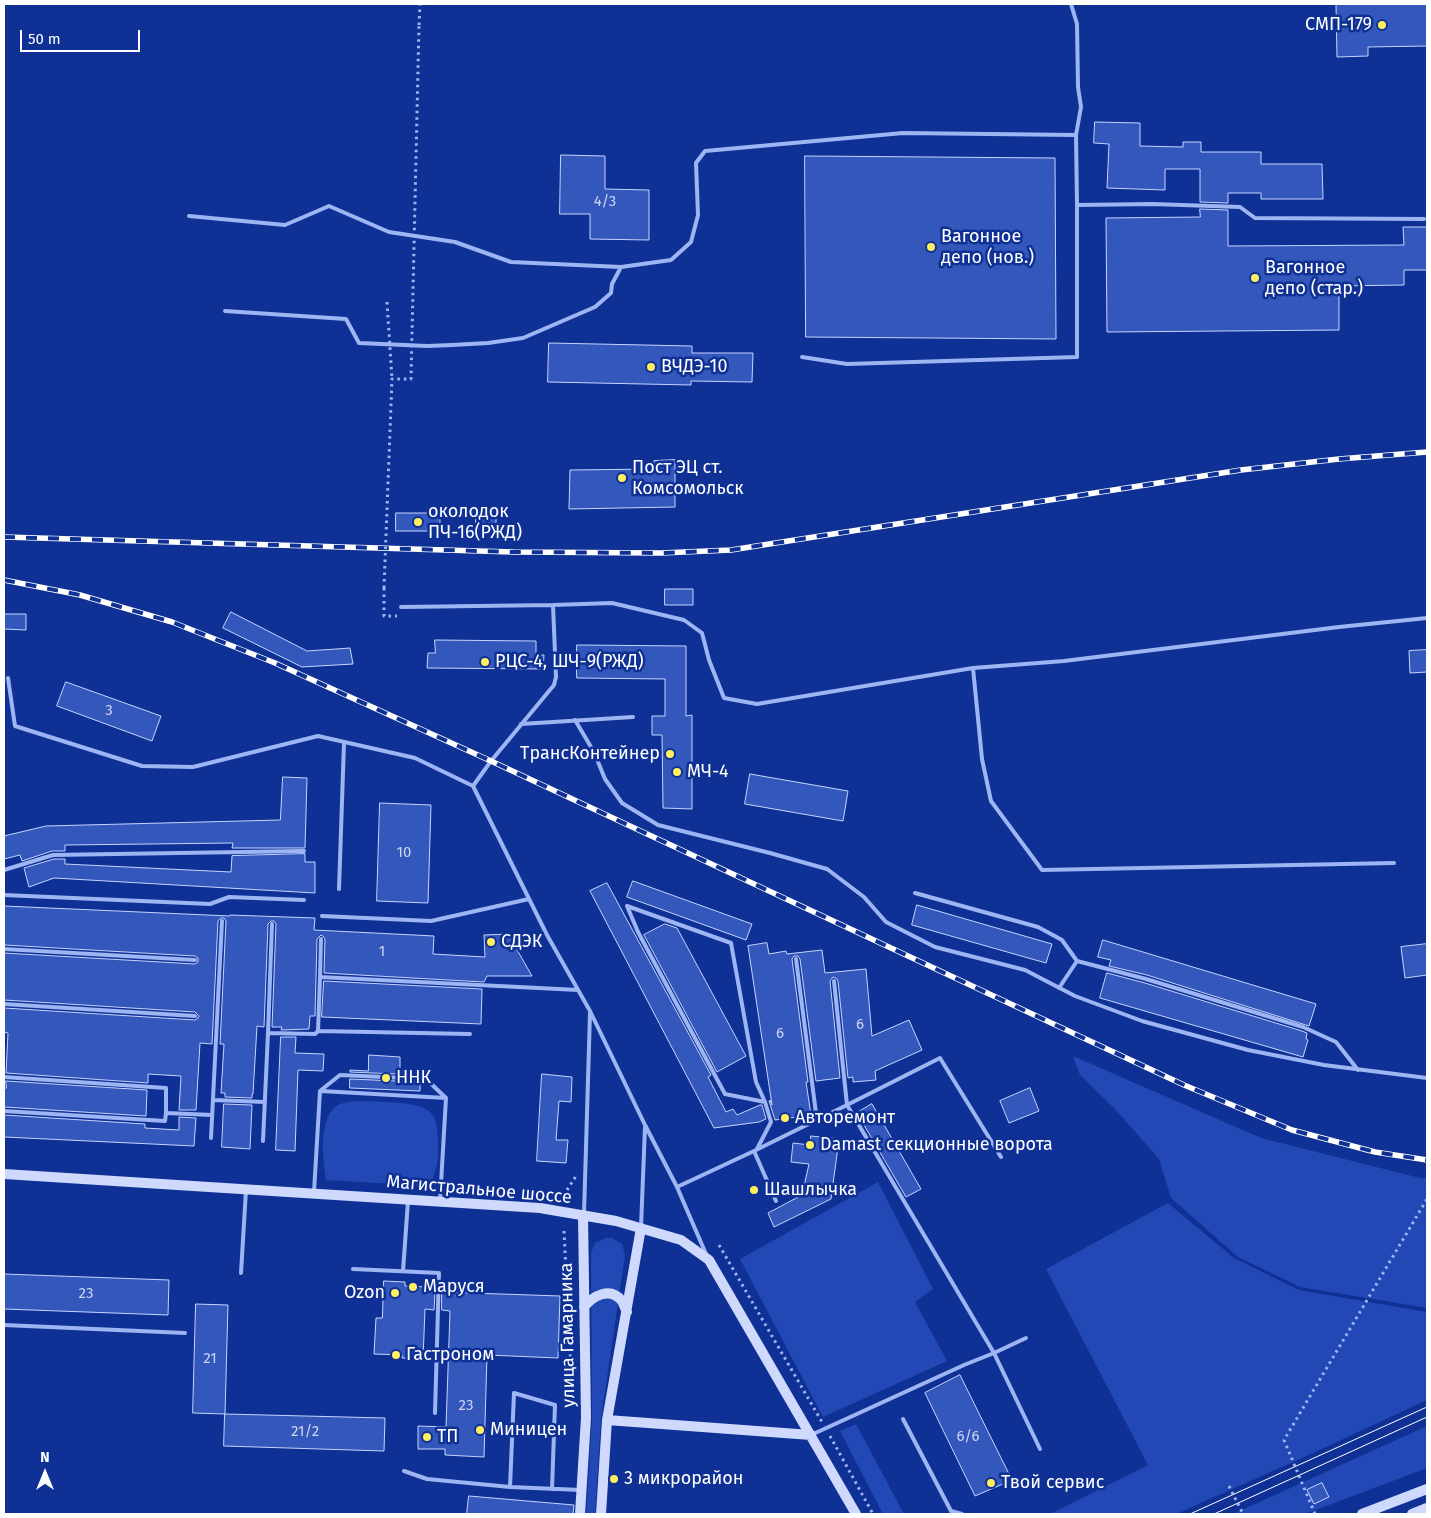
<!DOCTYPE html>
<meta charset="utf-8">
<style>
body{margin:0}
#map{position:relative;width:1431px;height:1518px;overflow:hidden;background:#0f3195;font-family:"Fira Sans",sans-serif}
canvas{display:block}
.frame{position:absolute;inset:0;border:5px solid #fff;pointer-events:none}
.north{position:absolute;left:20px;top:1448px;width:50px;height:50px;-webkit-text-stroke:4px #0f3195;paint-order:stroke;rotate:0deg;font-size:14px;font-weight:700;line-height:20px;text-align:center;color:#fff}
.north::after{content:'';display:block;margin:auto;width:18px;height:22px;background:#fff;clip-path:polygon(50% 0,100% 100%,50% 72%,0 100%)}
.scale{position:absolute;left:20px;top:30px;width:120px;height:22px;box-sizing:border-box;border:2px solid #fff;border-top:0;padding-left:6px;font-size:15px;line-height:18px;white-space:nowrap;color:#fff;-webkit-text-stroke:4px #0f3195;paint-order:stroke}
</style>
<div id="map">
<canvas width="1431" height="1518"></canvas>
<div class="frame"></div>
<div class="north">N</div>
<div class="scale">50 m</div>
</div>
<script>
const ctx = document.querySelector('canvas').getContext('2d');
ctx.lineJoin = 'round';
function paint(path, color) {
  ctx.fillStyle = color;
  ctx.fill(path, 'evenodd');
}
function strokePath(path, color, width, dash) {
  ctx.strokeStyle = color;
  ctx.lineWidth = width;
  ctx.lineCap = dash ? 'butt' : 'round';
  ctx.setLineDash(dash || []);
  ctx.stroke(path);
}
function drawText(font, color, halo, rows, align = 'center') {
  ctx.font = font + ' "Fira Sans",sans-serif';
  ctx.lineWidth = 5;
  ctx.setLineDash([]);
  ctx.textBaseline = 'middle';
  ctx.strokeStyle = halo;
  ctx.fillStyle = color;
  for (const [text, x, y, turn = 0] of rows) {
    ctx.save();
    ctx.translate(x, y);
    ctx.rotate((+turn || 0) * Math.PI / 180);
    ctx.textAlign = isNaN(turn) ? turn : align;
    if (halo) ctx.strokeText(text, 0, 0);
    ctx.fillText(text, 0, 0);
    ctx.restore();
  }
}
paint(new Path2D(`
 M1073 1056 1261 1138 1420 1178H1427V1308L1300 1287 1238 1257 1171 1198 1159 1159 1115 1109 1080 1075Z
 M354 1101C373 1102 417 1100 430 1112 438 1119 437 1132 438 1141 439 1156 437 1174 429 1186L326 1180C323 1160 318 1122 335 1107 340 1103 348 1102 354 1101Z
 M878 1182 933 1289 915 1302 947 1361 823 1417 740 1259Z
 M1168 1203 1234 1258 1299 1290 1427 1312V1400L1311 1454 1176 1514H1050L1148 1465 1046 1269Z
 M606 1238H612L622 1244 625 1255 601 1419 595 1514H586L592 1419 591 1253 595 1243Z
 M856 1424 904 1514H883L840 1431Z
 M1427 1426V1468L1305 1514H1233Z`), '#2248b5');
const building = new Path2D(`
 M1383 4H1427V46L1368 47V56L1337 57 1336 5Z
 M1095 122 1140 123V146L1183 147V142H1201V152H1261V164H1322L1323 199H1261V193H1228V203L1200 202V169H1165V190L1107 188 1109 144 1094 143Z
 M561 155 605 156V189L649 190V240L590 239V214H560Z
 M805 156 1055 158 1056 339 806 337Z
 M1200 209 1228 210V246L1404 245 1403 227H1427V270H1404V285L1339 286V330L1107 332 1106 218 1200 217Z
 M549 343 692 346V353H753L752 382 691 381V385L548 382Z
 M675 460V507L569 509 570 470 654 469V461Z
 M396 513H440V531H396Z
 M476 514H496V529H476Z
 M665 589H693V605H665Z
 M231 612 307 651 350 648 353 664 302 667 223 628Z
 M4 614H26V630L4 629Z
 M435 640 536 641V655H544L543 669 427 668 428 653H435Z
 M577 645 686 646V716L692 715V809L663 808 662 735H652V716H665V679L577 678Z
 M1427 650V672L1410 673 1409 651Z
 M66 682 161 716 152 741 57 706Z
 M750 774 848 791 843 821 745 804Z
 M283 777 307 778 305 848H232L233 843 65 845V851H52L22 861 20 855 4 859V836L46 826 280 820Z
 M380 803 431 805 428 903 377 901Z
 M305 854V862H315V893L54 878 29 887 24 868 54 859H65V864L231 872 232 856Z
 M633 881 752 924 746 940 627 897Z
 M607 883 711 1075 708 1077 726 1112 733 1109 737 1115 760 1105H762L766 1119 759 1122 714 1128 590 891Z
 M917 905 1052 944 1046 963 912 925Z
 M4 906 230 916V915L315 918 314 930 434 936 433 954 485 957 484 935 508 934 532 976H487L484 982 324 973 325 939 323 936 321 935 317 939 315 1016H310L309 1029 281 1030 282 1027H272L276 924 274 921H271L268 924 264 1027 257 1026 253 1094H252V1098L225 1097V1093H221L224 1044H220L226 921 224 918H221L218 921 212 1044 200 1043 196 1110H179L181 1076 148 1074V1083L6 1073 8 1033 4 1032V1008L195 1020 198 1018 199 1016 195 1012 4 1000V953L195 964 198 962V958L195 956 4 945Z
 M665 924 677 928 746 1056 717 1072 644 935Z
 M1103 940 1316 1004 1309 1026 1147 975 1109 966 1111 960 1098 957Z
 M767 943 769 954 786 951 787 954 822 950 825 973 866 969 872 1036 909 1020 922 1050 875 1071 876 1080 853 1082V1077L848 1078 838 981 836 978 833 977 830 981 840 1078 816 1081 800 959 798 956H794L792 959 808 1082H806L811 1115 775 1120 769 1101 770 1100 772 1105 748 946Z
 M1427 944V975L1405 978 1401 947Z
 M1107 973 1145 983 1302 1031 1307 1033 1306 1039 1308 1040 1303 1057 1100 998Z
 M324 981 482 989 481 1024 322 1017Z
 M281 1037H296L295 1053 324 1054 323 1071 298 1070 295 1151 276 1150Z
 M369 1055 400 1057V1072L420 1073V1075L350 1072V1070L368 1071Z
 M542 1074 572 1077 571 1102 559 1101 556 1140H568L566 1163 537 1161Z
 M350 1079 420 1082V1091L350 1088Z
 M6 1081 147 1090 146 1116 4 1107V1088H6Z
 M1030 1088 1039 1111 1009 1123 1000 1101Z
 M224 1104 252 1105 250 1149 222 1147Z
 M872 1104 921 1189 906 1197 857 1113Z
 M4 1115 145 1124V1128L179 1130V1117L196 1118 194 1146 4 1137Z
 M811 1136 839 1139 831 1199 774 1227 768 1213 802 1195 809 1164 791 1162 793 1143 810 1145Z
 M4 1274 169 1280 168 1315 4 1309Z
 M384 1281 405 1282V1286L430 1287V1292H435L434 1310 425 1309 423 1359 402 1358V1355L374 1354 376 1318H382Z
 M442 1292 560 1296 558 1358 487 1355 484 1457 445 1455V1449H418V1426L446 1427 450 1311 442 1310Z
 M196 1304 228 1305 225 1414 193 1413Z
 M960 1375 1012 1480 975 1496 925 1393Z
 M225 1414 385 1418 384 1451 224 1446Z
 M1322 1483 1329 1497 1314 1504 1307 1490Z
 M469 1496 574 1505 573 1514H467Z`);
paint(building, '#3457bc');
strokePath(building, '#c6d5fe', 1);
strokePath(new Path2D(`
 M419 25 420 4
 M384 588V616H397
 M567 1190 576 1176
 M564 1231 571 1370
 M719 1245 822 1422
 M830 1436 873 1514
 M1229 1486 1243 1514
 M1315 1514 1284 1440 1427 1199`), '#9eb5f4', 3, [2.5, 4]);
strokePath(new Path2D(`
 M1071 4 1077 24 1078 87 1081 107 1076 135 1077 205 1153 204 1240 207 1255 218 1424 219
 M189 216 285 225 329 206 389 232 455 242 511 262 621 267
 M225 311 346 319 359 343 427 346 452 345 488 343 523 338 595 307 611 293 612 284 621 267 671 260 691 242 698 215 696 163 705 151 903 133 1076 135
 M802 357 847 364 1077 357V205
 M401 607 553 605
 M973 668 982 759 991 801 1042 870 1394 863
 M8 678 15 726 142 766 193 767 318 736 415 758 473 786
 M575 720 594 752 605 779 622 803 658 825 770 853 827 869 864 897 886 922 935 947 1025 970 1075 996 1142 1021 1248 1050 1324 1065 1427 1078
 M521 724 633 717
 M4 870 53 855 304 851
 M339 889 344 743
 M915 893 1038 927 1062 940 1077 961
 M4 895 210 904 229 897 304 900
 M322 916 431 921 529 899
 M272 924 268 1033 315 1034 318 1031
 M321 939 320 977 578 990
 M4 949 195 960
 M796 959 817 1121
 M320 977 318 1031 470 1034
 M1059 988 1077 961 1146 979 1303 1027 1336 1042 1358 1070
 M4 1004 195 1016
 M4 1077 166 1088V1113L212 1115
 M321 1091 446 1098
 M213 1100 265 1102
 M4 1111 165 1121 166 1113
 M211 1138 222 921
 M263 1141 268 1033
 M757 1149 771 1122 765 1102 756 1082 731 943 627 906 638 932 725 1094 765 1102
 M754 1151 776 1201
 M1001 1157 940 1058 847 1105 994 1353 1040 1449
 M677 1187 754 1151 847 1105 834 981
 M314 1192 320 1091 340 1075 426 1079 446 1098
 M440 1201 446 1098
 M584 1214 590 1013
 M641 1227 645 1127
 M706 1254 677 1187 645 1125 590 1011 547 935 473 786 491 761 554 685 556 677 553 605 612 603 684 620 702 633 709 660 724 698 757 704 973 668 1064 661 1339 627 1427 618
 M353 1269 439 1273 435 1413
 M403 1271 408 1201
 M241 1273 246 1190
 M4 1325 185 1333
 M903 1419 951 1511 962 1514
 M811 1435 964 1365 994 1353 1026 1338
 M404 1471 427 1479 510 1487
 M552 1489 555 1405 514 1393 510 1487 581 1490`), '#9eb5f4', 4);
strokePath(new Path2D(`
 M4 1174 540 1208 616 1221 681 1240 709 1260 856 1514
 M584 1307C593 1296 610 1286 622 1301 624 1304 625 1309 627 1312
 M607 1420 811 1435
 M580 1514 586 1418 583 1215
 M601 1514 607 1420 641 1228
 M1362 1514 1427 1489
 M1412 1514 1427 1508`), '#ced9fd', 10);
strokePath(new Path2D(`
 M1190 1514 1427 1407
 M1214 1514 1427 1417`), '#fff', 1);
const rail = new Path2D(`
 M4 537 513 552 661 553 731 550 1241 470 1339 459 1427 452
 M4 580 80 595 172 622 275 663 491 761 1184 1085 1292 1130 1375 1152 1427 1160`);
strokePath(rail, '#fff', 5.5);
strokePath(rail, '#0f3195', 4, [11]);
strokePath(new Path2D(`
 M387 302 392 379
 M384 588 392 379H411L419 25`), '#9eb5f4', 3, [2.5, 4]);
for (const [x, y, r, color] of [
 [1382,25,5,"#ffef61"],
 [931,247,5,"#ffef61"],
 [1255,278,5,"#ffef61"],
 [651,367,5,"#ffef61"],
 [622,478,5,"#ffef61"],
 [418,522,5,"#ffef61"],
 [485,662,5,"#ffef61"],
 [670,754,5,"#ffef61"],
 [677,772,5,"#ffef61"],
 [491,942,5,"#ffef61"],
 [386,1078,5,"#ffef61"],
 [785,1118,5,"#ffef61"],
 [810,1145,5,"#ffef61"],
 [754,1190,5,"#ffef61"],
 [413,1287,5,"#ffef61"],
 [395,1293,5,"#ffef61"],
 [396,1355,5,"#ffef61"],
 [480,1430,5,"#ffef61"],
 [427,1437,5,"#ffef61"],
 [614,1479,5,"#ffef61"],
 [991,1483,5,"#ffef61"]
]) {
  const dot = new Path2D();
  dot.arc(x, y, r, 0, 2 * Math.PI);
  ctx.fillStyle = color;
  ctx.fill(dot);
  strokePath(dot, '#0f3195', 2);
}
drawText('15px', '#ccd5ee', null, [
 ["4/3",605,202],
 ["3",109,711],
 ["10",404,853],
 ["1",382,952],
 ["6",860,1025],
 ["6",780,1034],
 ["23",86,1294],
 ["21",210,1359],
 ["23",466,1406],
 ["21/2",305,1432],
 ["6/6",968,1437]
]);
drawText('18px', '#fff', '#0f3195', [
 ["СМП-179",1372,25,"right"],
 ["Вагонное",941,237],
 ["депо (нов.)",941,258],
 ["Вагонное",1265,268],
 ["депо (стар.)",1265,289],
 ["ВЧДЭ-10",661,367],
 ["Пост ЭЦ ст.",632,468],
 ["Комсомольск",632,489],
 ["околодок",428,512],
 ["ПЧ-16(РЖД)",428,533],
 ["РЦС-4, ШЧ-9(РЖД)",495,662],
 ["ТрансКонтейнер",660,754,"right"],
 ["МЧ-4",687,772],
 ["СДЭК",501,942],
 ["ННК",396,1078],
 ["Авторемонт",795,1118],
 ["Damast секционные ворота",820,1145],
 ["Шашлычка",764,1190],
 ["Маруся",423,1287],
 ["Ozon",385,1293,"right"],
 ["Гастроном",406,1355],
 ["Миницен",490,1430],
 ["ТП",437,1437],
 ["3 микрорайон",624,1479],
 ["Твой сервис",1001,1483]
], 'left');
drawText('18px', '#fff', '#0f3195', [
 ["Магистральное шоссе",479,1190,5],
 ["улица Гамарника",568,1335,-91]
]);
</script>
